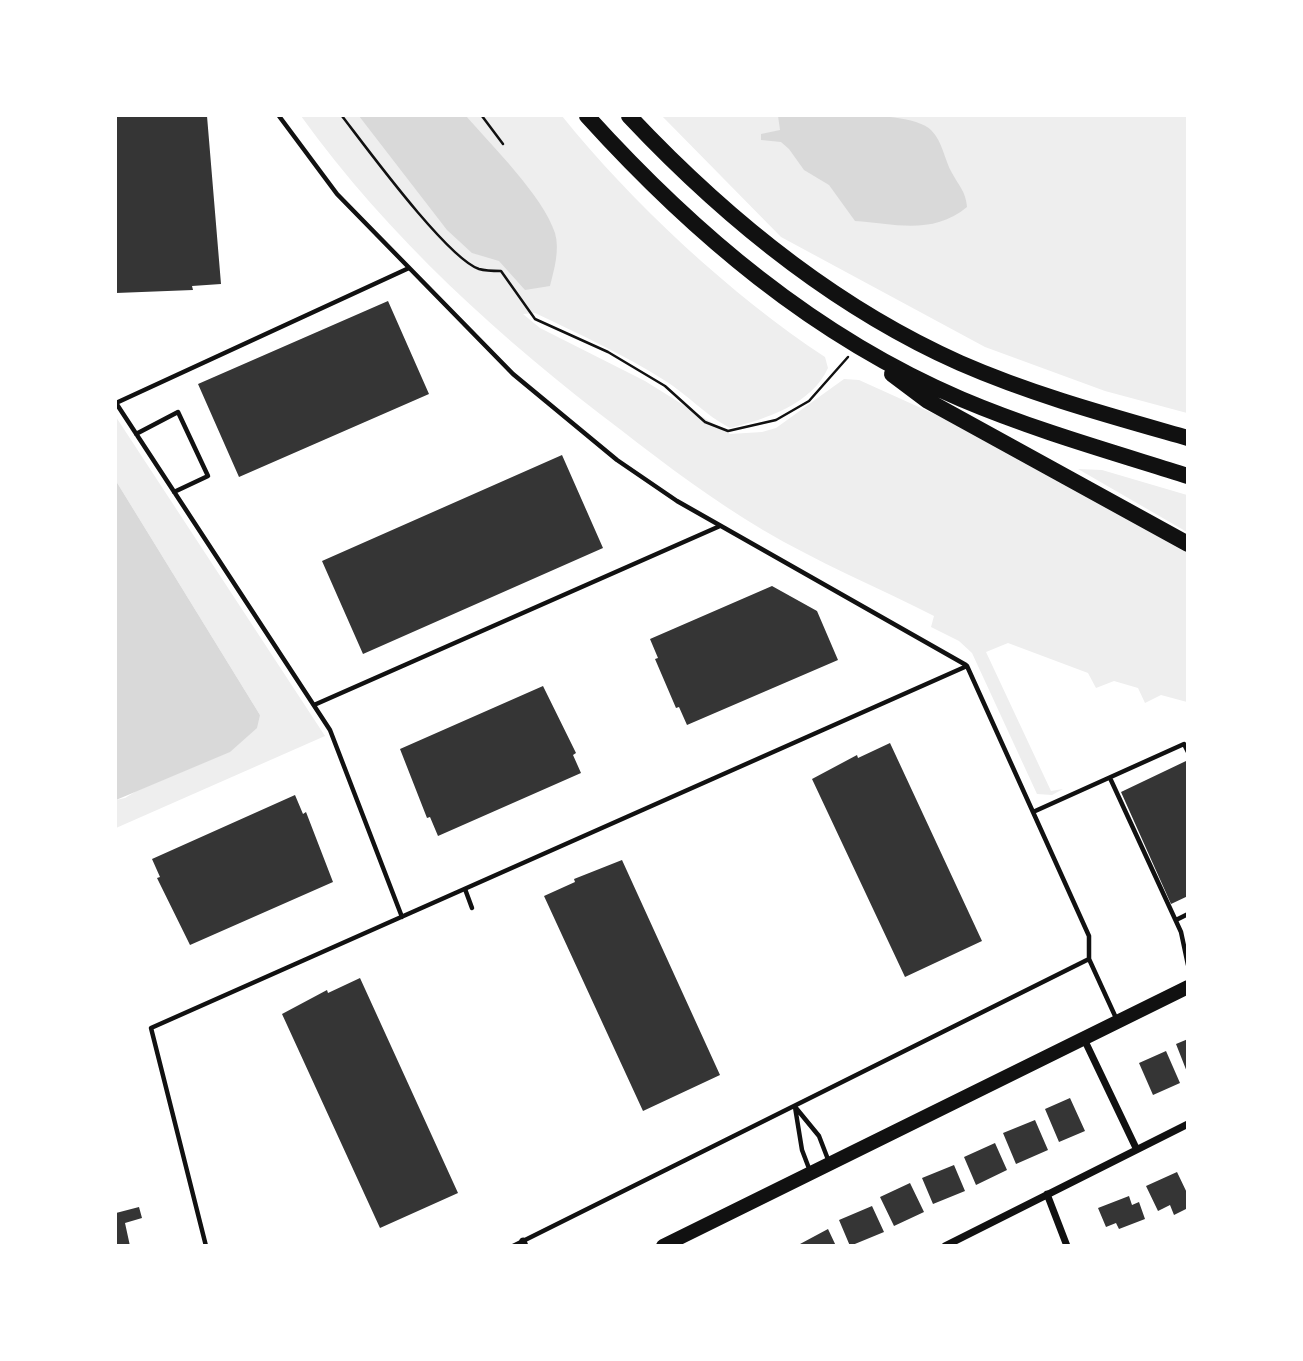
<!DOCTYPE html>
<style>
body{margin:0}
#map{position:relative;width:1303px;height:1361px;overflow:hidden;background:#fff;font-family:Merriweather,serif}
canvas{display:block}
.frame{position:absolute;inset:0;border:117px solid #fff;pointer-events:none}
</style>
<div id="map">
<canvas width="1303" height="1361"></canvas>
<div class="frame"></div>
</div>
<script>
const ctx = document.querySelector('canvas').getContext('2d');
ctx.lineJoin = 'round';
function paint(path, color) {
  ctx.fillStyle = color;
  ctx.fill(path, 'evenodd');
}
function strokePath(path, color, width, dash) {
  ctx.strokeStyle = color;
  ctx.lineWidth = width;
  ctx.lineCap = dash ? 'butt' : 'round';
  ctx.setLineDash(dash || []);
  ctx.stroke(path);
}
paint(new Path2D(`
 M301 116H562C631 202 732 296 825 357L828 368C812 404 766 419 730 428 705 415 688 395 664 380 623 354 579 334 535 313L523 314 540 328 645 381 730 434 762 432 776 428 844 379 859 380 983 436 1187 553V702L1161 695 1145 703 1138 688 1114 681 1096 688 1088 673 1008 643 986 652 1051 791 1063 789 1052 795 1037 794 972 653 959 641 931 627 934 616C877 587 817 562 763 530 714 501 666 465 621 430 502 340 388 237 301 116Z
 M662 116H1187V413L1105 391 985 347 781 237Z
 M116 417 325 736 116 828V800L125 798 260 715 116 481Z
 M1078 469 1102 470 1187 495V532Z`), '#eee');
paint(new Path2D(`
 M359 116H466C492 146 543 196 555 233 560 250 554 270 550 286L525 290 499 261 472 253 447 230Z
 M778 116C809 115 911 109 931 130 943 142 944 159 952 173 959 186 966 192 967 207 934 235 895 224 855 221L829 185 804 170 789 149 781 142 761 140V134L780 130Z
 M116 481 260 715 257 728 230 752 116 800Z`), '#d9d9d9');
paint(new Path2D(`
 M116 116H207L221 284 192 286 193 290 116 293Z
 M388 301 429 394 239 477 198 384Z
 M562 455 603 548 363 654 322 561Z
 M772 586 817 611 838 660 687 725 679 707 676 708 655 659 658 658 650 639Z
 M543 686 576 753 573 755 581 773 438 836 430 817 427 818 400 749Z
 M890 743 982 941 905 977 812 779 857 755 858 758Z
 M1186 761 1188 896 1171 904 1121 792Z
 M295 795 303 814 306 812 333 882 190 945 157 878 160 877 152 859Z
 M622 860 720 1075 643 1111 544 896 575 882 574 879Z
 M360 978 458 1193 380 1228 282 1014 327 990 328 993Z
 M1188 1039V1072H1187L1176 1044Z
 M1166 1051 1180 1083 1153 1095 1139 1063Z
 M1070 1098 1085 1131 1059 1142 1045 1109Z
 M1035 1120 1048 1150 1016 1164 1003 1133Z
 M995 1143 1007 1170 976 1185 964 1157Z
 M954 1165 965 1191 933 1204 922 1178Z
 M1177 1172 1188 1195V1208L1174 1215 1170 1205 1158 1211 1146 1186Z
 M910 1183 924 1212 894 1226 880 1197Z
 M1129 1196 1132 1205 1139 1202 1145 1219 1119 1229 1116 1223 1106 1227 1098 1208Z
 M872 1206 884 1232 850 1246 839 1220Z
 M139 1207 142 1218 125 1223 130 1246H116V1213Z
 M828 1229 836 1246H801L800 1244Z`), '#353535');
strokePath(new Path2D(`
 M342 116C366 147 447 258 479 269 486 271 494 271 501 271L535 319 608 352 665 386 705 422 728 431 776 420 809 401 848 357
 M482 116 503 144`), '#111', 2.5);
strokePath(new Path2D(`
 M279 116 337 194 513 374 617 460 677 501 966 665
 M136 434 178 412 208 476 174 492
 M967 666 1089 936V959L1116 1018
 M314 705 720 526
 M1110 778 1181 932 1188 965
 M1033 812 1184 744 1188 752
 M465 889 472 908
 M402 917 330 730 116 403 409 268
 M1176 920 1188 914
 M795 1107 802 1150 810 1171
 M796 1108 819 1136 829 1162
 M206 1246 151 1028 967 666
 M513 1246 1089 959`), '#111', 4.5);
strokePath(new Path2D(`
 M1084 1039 1136 1148
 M1047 1194 1067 1246
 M523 1241 525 1246
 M945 1246 1188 1124`), '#111', 7);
strokePath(new Path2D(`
 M663 1246 1188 987`), '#111', 14);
strokePath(new Path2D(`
 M587 116C693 233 814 336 961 399 1034 430 1112 452 1188 476
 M629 116C724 217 832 306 960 363 1033 395 1111 416 1188 438
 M892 374 928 401 1188 544`), '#111', 16);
</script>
